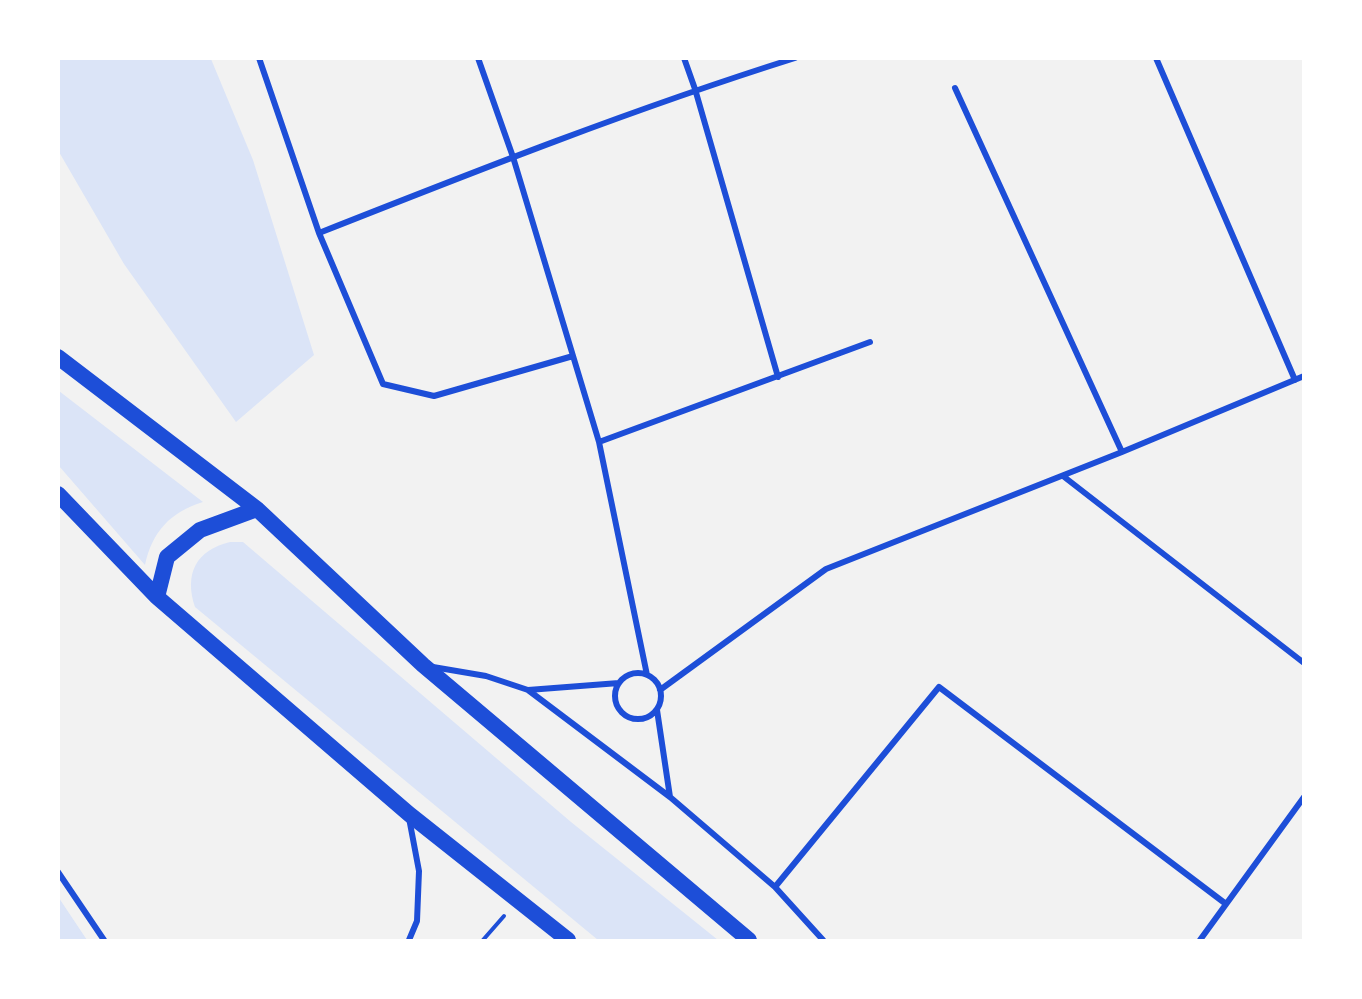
<!DOCTYPE html>
<style>
body{margin:0}
#map{position:relative;width:1362px;height:999px;overflow:hidden;background:#f2f2f2;font-family:Poppins,sans-serif}
canvas{display:block}
.frame{position:absolute;inset:0;border:60px solid #fff;pointer-events:none}
</style>
<div id="map">
<canvas width="1362" height="999"></canvas>
<div class="frame"></div>
</div>
<script>
const ctx = document.querySelector('canvas').getContext('2d');
ctx.lineJoin = 'round';
function paint(path, color) {
  ctx.fillStyle = color;
  ctx.fill(path, 'evenodd');
}
function strokePath(path, color, width, dash) {
  ctx.strokeStyle = color;
  ctx.lineWidth = width;
  ctx.lineCap = dash ? 'butt' : 'round';
  ctx.setLineDash(dash || []);
  ctx.stroke(path);
}
paint(new Path2D(`
 M59 58 211 59 253 160 314 355 236 422 124 264 59 152Z
 M59 391 203 502C170 512 152 532 145 565L59 466Z
 M230 542H243L571 822 718 940H598L195 607C184 574 196 550 230 542Z
 M59 898 87 940H59Z`), '#dbe4f7');
strokePath(new Path2D(`
 M483 940 504 916`), '#1d4ed8', 4);
strokePath(new Path2D(`
 M259 58 319 233 383 384 434 396 573 356
 M478 58 513 157 599 442 647 675
 M684 58 695 89 778 377
 M1156 58 1295 380
 M955 88 1122 452
 M319 233C476 171 633 109 795 58
 M599 442 870 342
 M1063 476 1304 663
 M433 667 486 676 528 690 670 797 775 887 823 940
 M615 696a23 23 0 1 1 46 0a23 23 0 1 1-46 0Z
 M528 690 619 683
 M660 690 826 569 1122 452 1304 376
 M657 710 670 797
 M58 872 104 940
 M775 887 939 687 1226 904
 M409 940 417 921 419 871 409 818
 M1200 940 1304 797`), '#1d4ed8', 6);
strokePath(new Path2D(`
 M58 357 257 509 423 665 749 940
 M58 494 157 597 409 814 568 940
 M157 597 167 557 200 530 257 509`), '#1d4ed8', 16);
</script>
